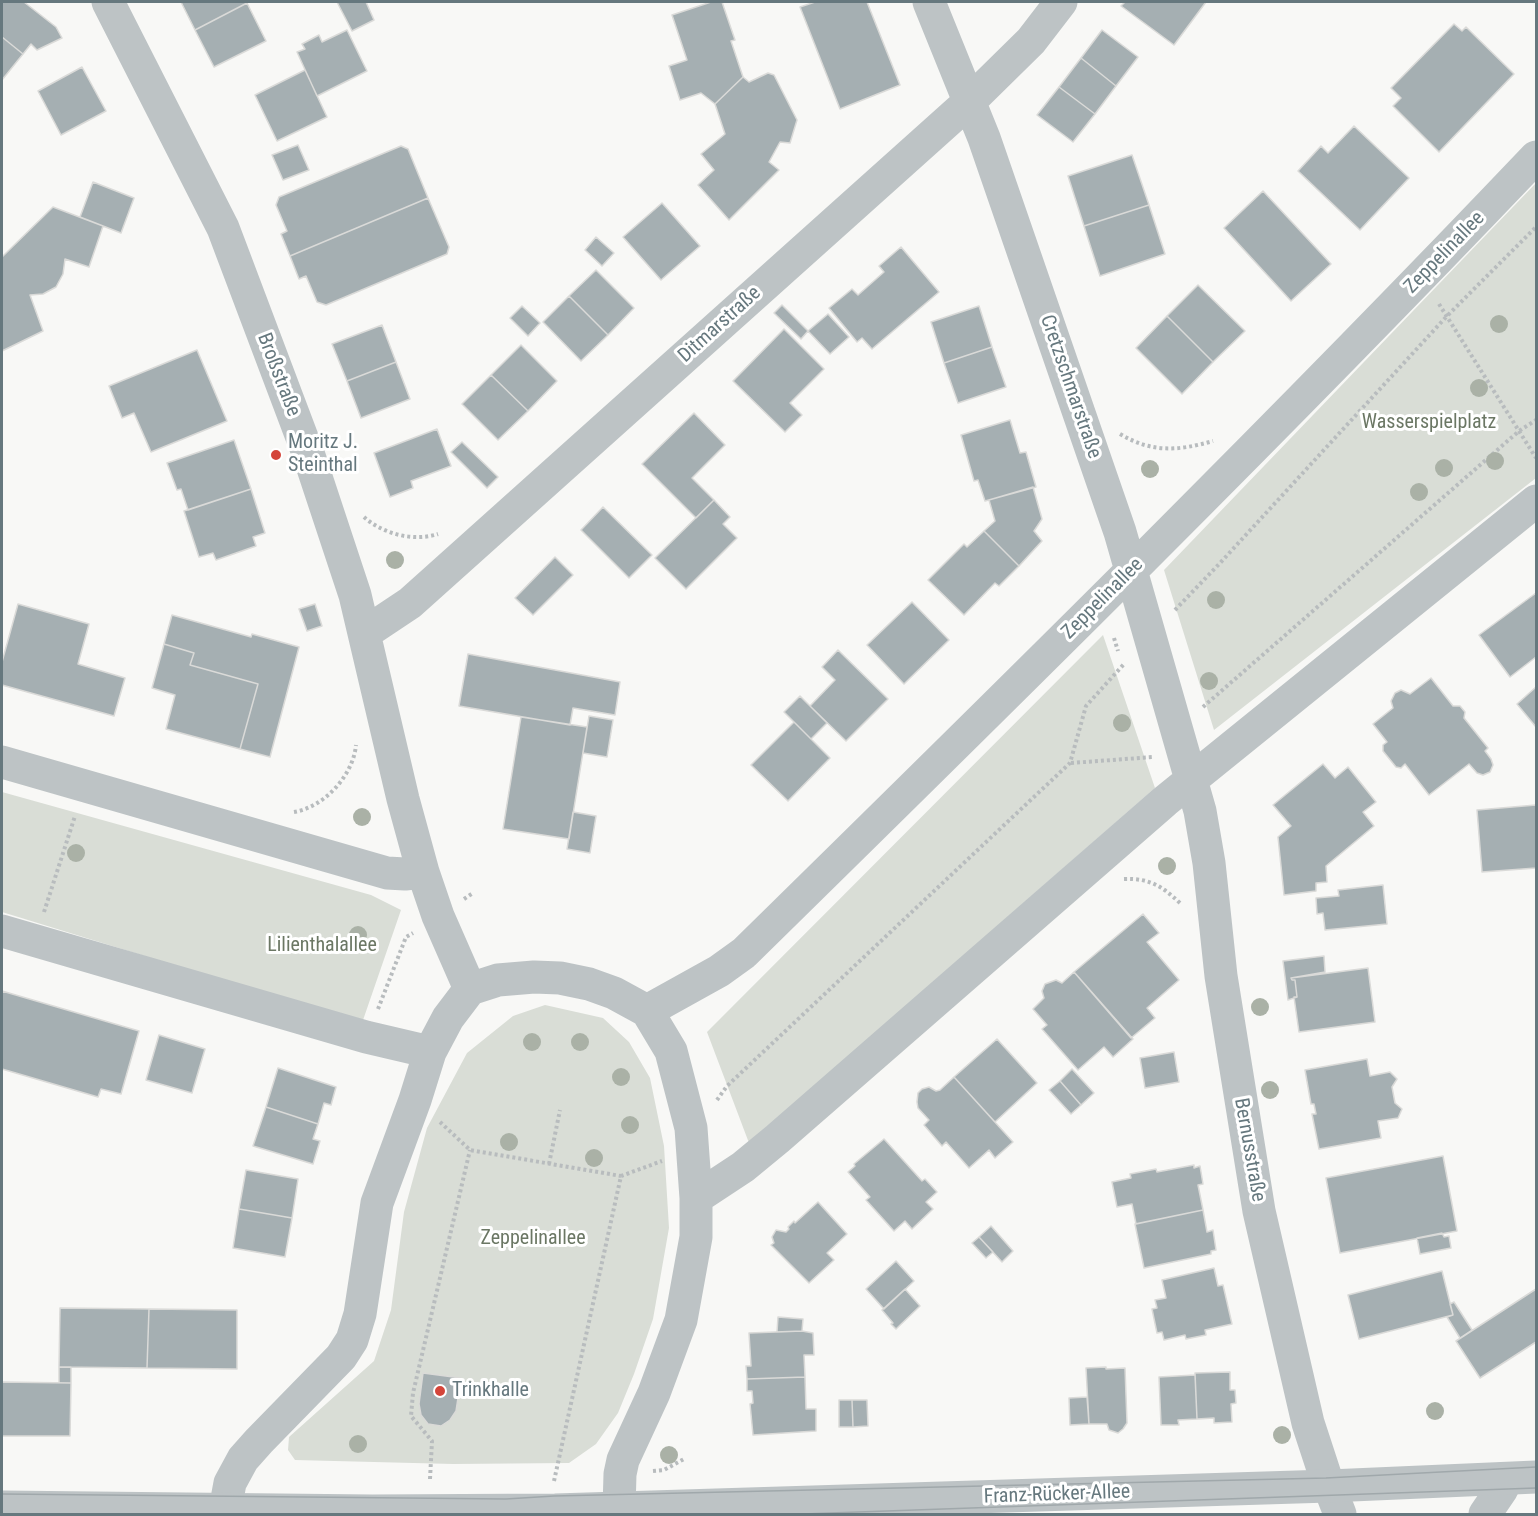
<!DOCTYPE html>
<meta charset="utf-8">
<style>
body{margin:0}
#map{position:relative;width:1538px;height:1516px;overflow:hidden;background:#f8f8f6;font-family:"Roboto Condensed",sans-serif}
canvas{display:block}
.frame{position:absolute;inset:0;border:3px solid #66787e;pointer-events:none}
</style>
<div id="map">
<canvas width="1538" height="1516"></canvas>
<div class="frame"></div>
</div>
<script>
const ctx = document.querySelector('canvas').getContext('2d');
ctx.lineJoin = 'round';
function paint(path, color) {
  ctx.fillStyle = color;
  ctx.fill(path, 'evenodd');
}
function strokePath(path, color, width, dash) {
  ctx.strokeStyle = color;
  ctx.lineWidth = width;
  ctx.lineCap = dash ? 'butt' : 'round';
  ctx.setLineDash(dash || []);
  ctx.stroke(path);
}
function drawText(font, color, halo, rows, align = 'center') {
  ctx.font = font + ' "Roboto Condensed",sans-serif';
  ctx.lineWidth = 6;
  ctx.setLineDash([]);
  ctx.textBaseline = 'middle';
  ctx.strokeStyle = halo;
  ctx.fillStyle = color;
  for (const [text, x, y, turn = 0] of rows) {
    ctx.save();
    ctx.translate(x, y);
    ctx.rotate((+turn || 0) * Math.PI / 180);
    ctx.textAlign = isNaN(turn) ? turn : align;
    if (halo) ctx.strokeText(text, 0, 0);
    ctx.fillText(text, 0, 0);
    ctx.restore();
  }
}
paint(new Path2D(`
 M1536 183V478L1214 730 1164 570Z
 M1103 635 1155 788 749 1143 707 1032Z
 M2 792 371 895 401 910 362 1023 2 912Z
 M545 1005 603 1018 629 1042 650 1078 664 1146 669 1228 653 1319 634 1374 618 1413 596 1444 569 1463 453 1464 295 1460 288 1450 289 1437 374 1361 391 1310 404 1212 427 1128 467 1053 513 1016Z`), '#d9ddd6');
const building = new Path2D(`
 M2 2H24L56 27 62 38 37 50 31 44 23 54 2 37Z
 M181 2H246L247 3 195 30Z
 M337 2H366L374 20 352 31Z
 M711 2H722L735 40 731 41 743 77 715 104 701 93 680 100 669 66 687 60 672 15Z
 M815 2H867L900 85 840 109 800 7Z
 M1125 2H1206L1174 45 1121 6Z
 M247 3 266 41 214 67 195 30Z
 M1454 24 1462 31 1466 27 1514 74 1439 152 1393 106 1401 98 1391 88Z
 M347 30 367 71 317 96 297 52 305 49 302 44 319 35 322 42Z
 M1102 30 1138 57 1116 86 1081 58Z
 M2 37 23 54 2 80Z
 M1081 58 1116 86 1095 114 1059 87Z
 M82 67 106 111 61 135 38 91Z
 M305 70 327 117 277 141 255 95Z
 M768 73 774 75 797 120 790 143 780 142 769 162 779 170 729 220 698 185 714 170 701 154 725 134 715 104 743 77 749 82Z
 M1059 87 1095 114 1073 142 1037 115Z
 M1354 126 1409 178 1360 230 1298 171 1321 146 1328 153Z
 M298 145 309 170 283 180 272 155Z
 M401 146 408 149 428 198 290 256 281 234 287 231 276 205 279 197Z
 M1132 155 1149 205 1084 226 1068 176Z
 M93 182 134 198 121 233 80 217Z
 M1263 191 1331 264 1291 301 1224 228Z
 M428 198 449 247 447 254 326 305 317 302 306 276 299 279 290 256Z
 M662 203 700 246 661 280 623 237Z
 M1149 205 1165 254 1100 276 1084 226Z
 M53 207 103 226 89 267 65 259 63 274 56 287 43 294 30 295 43 331 2 351V257Z
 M596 237 614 253 602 266 585 250Z
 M901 247 939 292 872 349 862 338 857 342 829 308 852 289 858 295 884 272 879 266Z
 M596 270 634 308 608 335 569 296Z
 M1198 285 1245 331 1213 362 1167 316Z
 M569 296 608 335 581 361 543 322Z
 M782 305 808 331 801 339 774 313Z
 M522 306 540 323 528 336 510 318Z
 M979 306 992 347 944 363 931 322Z
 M828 314 849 337 830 354 808 331Z
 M1167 316 1213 362 1182 394 1136 348Z
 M382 325 396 362 347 381 332 344Z
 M784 329 824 369 790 403 802 415 785 432 733 381Z
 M521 345 557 381 528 411 491 375Z
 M992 347 1006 387 958 403 944 363Z
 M197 350 227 421 151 452 134 413 122 418 109 386Z
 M396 362 410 399 361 418 347 381Z
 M491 375 528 411 498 440 462 404Z
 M694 413 725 445 692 478 714 500 696 518 642 464Z
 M1010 420 1020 453 1026 452 1036 487 985 501 978 480 974 481 961 435Z
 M437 429 451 466 411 481 413 488 390 497 374 453Z
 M234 440 251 489 188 510 181 489 177 490 167 463Z
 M462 442 498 477 487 488 451 452Z
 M1033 487 1042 519 1034 531 1042 541 1019 566 984 531 995 521 989 500Z
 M251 489 265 533 253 537 256 546 216 560 213 553 199 557 184 511Z
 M714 500 730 517 723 524 737 538 686 589 655 558Z
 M603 507 652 555 629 578 581 530Z
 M984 531 1019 566 999 586 995 583 964 615 928 580 964 544 967 547Z
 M555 557 573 575 533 615 515 598Z
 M1536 593V657L1510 677 1479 635Z
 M912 602 949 640 904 684 867 645Z
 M18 604 89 624 78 664 125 678 114 716 2 685V662Z
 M315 604 322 626 307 631 299 609Z
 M172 615 251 637 252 634 299 647 270 757 240 749 258 684 190 665 194 653 164 644Z
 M164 644 194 653 190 665 258 684 240 749 166 729 175 695 152 688Z
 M838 650 888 699 846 741 810 706 835 680 822 667Z
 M468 654 620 682 615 715 573 708 570 725 459 706Z
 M1431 678 1453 706H1460L1465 712 1464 718 1488 748 1485 751 1491 759 1493 765 1490 772 1483 775 1477 773 1469 764 1429 795 1405 764 1401 768 1396 767 1383 751V745L1387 742 1373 724 1393 708 1391 701 1395 693 1401 690 1410 694Z
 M1536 687V727L1517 704Z
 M800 696 827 723 811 739 784 712Z
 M589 716 613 720 607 757 583 753Z
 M521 717 587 727 569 839 503 829Z
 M794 722 830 758 788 801 751 765Z
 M1323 764 1335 778 1348 767 1376 802 1363 812 1374 826 1326 866 1327 882 1316 883V891L1284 895 1278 837 1291 826 1273 805Z
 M1536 805V868L1482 872 1477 810Z
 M573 812 596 816 590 853 567 849Z
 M1383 885 1387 924 1325 930 1323 913 1317 914 1316 898 1339 896 1338 890Z
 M1143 914 1159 933 1147 942 1179 980 1147 1008 1155 1018 1131 1038 1074 972Z
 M1324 956 1325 972 1291 978 1292 980H1295L1297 997 1288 1000 1283 961Z
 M1368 968 1375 1022 1299 1032 1294 997H1297L1295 980H1292L1291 978Z
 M1074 972 1133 1039 1113 1057 1104 1047 1078 1070 1042 1029 1047 1025 1033 1009 1044 998 1042 991 1045 984 1056 980 1062 983Z
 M2 991 139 1031 121 1094 101 1089 98 1097 2 1069Z
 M159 1035 205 1049 192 1093 146 1080Z
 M997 1039 1037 1083 995 1122 954 1077Z
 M1174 1052 1179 1082 1145 1088 1140 1058Z
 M1367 1059 1370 1076 1390 1072 1397 1079 1392 1087 1395 1103 1402 1109 1398 1118 1378 1121 1381 1138 1319 1149 1312 1114H1316L1314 1104H1311L1305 1070Z
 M278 1068 336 1087 331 1105 324 1103 318 1124 266 1107Z
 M1072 1069 1094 1093 1081 1105 1060 1081Z
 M954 1077 1013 1142 995 1158 989 1150 969 1168 946 1142 942 1146 924 1125 929 1120 918 1108 917 1102 918 1093 922 1089 929 1087 936 1091 940 1090Z
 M1060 1081 1081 1105 1071 1114 1049 1090Z
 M266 1107 318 1124 313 1139 320 1141 313 1164 253 1146Z
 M884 1139 922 1181 925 1179 937 1192 926 1202 933 1209 912 1229 905 1221 894 1231 866 1200 870 1197 848 1172 855 1166 854 1164Z
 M1443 1156 1457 1231 1340 1253 1326 1178Z
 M1194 1165V1168L1200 1166 1203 1184 1198 1185 1203 1210 1136 1224 1132 1204 1117 1207 1112 1182 1131 1178 1130 1174 1156 1169 1157 1172Z
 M246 1170 298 1179 292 1218 239 1209Z
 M818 1202 847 1234 827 1253 834 1260 809 1283 771 1245 774 1243 772 1237 776 1230 786 1232 789 1229 788 1227 794 1221 795 1223Z
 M239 1209 292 1218 285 1257 233 1248Z
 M1203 1210 1207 1232 1213 1230 1216 1250 1211 1251V1254L1144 1268 1135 1224Z
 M991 1226 1013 1251 1002 1262 979 1237Z
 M1442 1233 1444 1237 1449 1236 1451 1248 1420 1254 1417 1238Z
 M979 1237 993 1252 986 1258 972 1243Z
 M896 1261 914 1281 884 1309 866 1289Z
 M1214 1268 1218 1286 1223 1285 1232 1324 1205 1330 1206 1335 1186 1339 1185 1335 1164 1340 1162 1332 1157 1333 1152 1309 1157 1308 1155 1300 1166 1298 1162 1280Z
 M1442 1271 1453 1315 1359 1339 1348 1295Z
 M905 1289 920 1306 896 1329 891 1324 893 1323 882 1310Z
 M1536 1289V1342L1480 1378 1456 1341Z
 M1454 1302 1472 1330 1460 1338 1447 1317 1453 1315 1450 1304Z
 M60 1308 149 1309 147 1368 59 1367Z
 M149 1309 237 1310V1369L147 1368Z
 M778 1317 803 1319 802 1331 777 1332Z
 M802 1331 813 1333 814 1355H804L805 1377 747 1379 746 1366H751L749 1333Z
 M59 1367H71V1383H59Z
 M1106 1367V1369L1125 1368 1127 1423 1123 1429 1118 1433 1109 1430 1107 1424H1089L1086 1368Z
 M1230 1372V1390H1235L1236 1403 1231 1404 1232 1422 1214 1423V1418L1197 1419 1195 1373Z
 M423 1373 461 1378 456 1411 450 1420 441 1426 428 1424 421 1415 419 1404Z
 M1195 1375 1197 1419 1178 1420 1179 1425H1161L1159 1377Z
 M805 1377 806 1409H816V1431L753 1435 750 1404 753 1403 752 1391H747V1379Z
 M2 1382 71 1383 70 1436H2Z
 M1087 1397 1089 1424 1070 1425 1069 1398Z
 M839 1400H852L853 1427H839Z
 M852 1400H867L868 1426 853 1427Z`);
paint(building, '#a5afb2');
strokePath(building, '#dadad8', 1.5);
strokePath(new Path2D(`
 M1439 304 1536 458
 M1120 434C1152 453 1178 451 1213 441
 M364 517C383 534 414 542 438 534
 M1175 610 1221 562 1447 316 1536 227
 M1114 638 1118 651
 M1203 707 1519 431 1536 420
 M1071 763 1153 757
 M294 812C324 807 353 776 356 745
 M1124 879C1149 878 1162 886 1180 903
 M464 899 473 893
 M44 912 75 816
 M378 1009 406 937 413 933
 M717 1100 727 1086 1070 763 1086 706 1124 664
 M440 1122 470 1150 621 1176
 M549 1164 560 1110
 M653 1471 664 1470 684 1459
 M430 1479 432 1441 411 1416 413 1393 470 1150
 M554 1481 621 1176 662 1161`), '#b8bcbe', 4, [3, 3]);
strokePath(new Path2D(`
 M108 2 223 228 309 456 355 595 403 799 423 872 438 916 470 989
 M929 2 984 138 1120 532 1200 811 1209 863 1221 976 1259 1211 1308 1423 1326 1478 1340 1514
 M365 633 410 603 970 101 1031 41 1061 2
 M2 762 387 873 405 874 423 872
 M2 931 366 1037 430 1052
 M647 1011 719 971 744 953C1011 691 1278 428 1536 157
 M696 1198 743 1167 777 1139 1165 801 1536 501
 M225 1510 230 1483 243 1459 259 1441 341 1357 352 1340 360 1314 377 1203 415 1100 430 1052 448 1018 470 989 498 980 534 977 560 978 589 984 614 993 647 1011 671 1051 691 1128 696 1198V1237L681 1320 654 1393 623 1460 620 1474 619 1509
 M1485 1514 1502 1489V1479`), '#bdc3c5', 33);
strokePath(new Path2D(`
 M2 1507 372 1511 555 1510 1329 1486 1536 1477`), '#bdc3c5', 33);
strokePath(new Path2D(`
 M2 1494 506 1499 554 1496 1326 1478 1536 1467
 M802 1514 1536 1488`), '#a0a8ab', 1.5);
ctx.fillStyle = '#aab1a6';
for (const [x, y] of [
 [1499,324],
 [1479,388],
 [1495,461],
 [1444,468],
 [1150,469],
 [1419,492],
 [395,560],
 [1216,600],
 [1209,681],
 [1122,723],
 [362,817],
 [76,853],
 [1167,866],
 [358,935],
 [1260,1007],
 [532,1042],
 [580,1042],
 [621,1077],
 [1270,1090],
 [630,1125],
 [509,1142],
 [594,1158],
 [1435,1411],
 [1282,1435],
 [358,1444],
 [669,1455]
]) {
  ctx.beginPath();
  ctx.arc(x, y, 9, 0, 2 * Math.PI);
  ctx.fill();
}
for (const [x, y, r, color] of [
 [276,455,6,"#d4453a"],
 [440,1391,6,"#d4453a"]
]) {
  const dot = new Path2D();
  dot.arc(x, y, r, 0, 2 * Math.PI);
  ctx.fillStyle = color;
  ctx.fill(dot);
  strokePath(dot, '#fff', 2);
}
drawText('20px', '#66787e', '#fff', [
 ["Zeppelinallee",1445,253,-46],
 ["Ditmarstraße",720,325,-42],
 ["Broßstraße",278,375,69],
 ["Cretzschmarstraße",1070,387,71],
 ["Zeppelinallee",1103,599,-45],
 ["Bernusstraße",1249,1150,80],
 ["Franz-Rücker-Allee",1057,1495,-2]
]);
drawText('20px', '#6b7764', '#fff', [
 ["Wasserspielplatz",1429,423],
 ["Lilienthalallee",322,946],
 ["Zeppelinallee",533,1239]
]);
drawText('20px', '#66787e', '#fff', [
 ["Moritz J.",288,443],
 ["Steinthal",288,466],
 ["Trinkhalle",452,1391]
], 'left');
</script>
